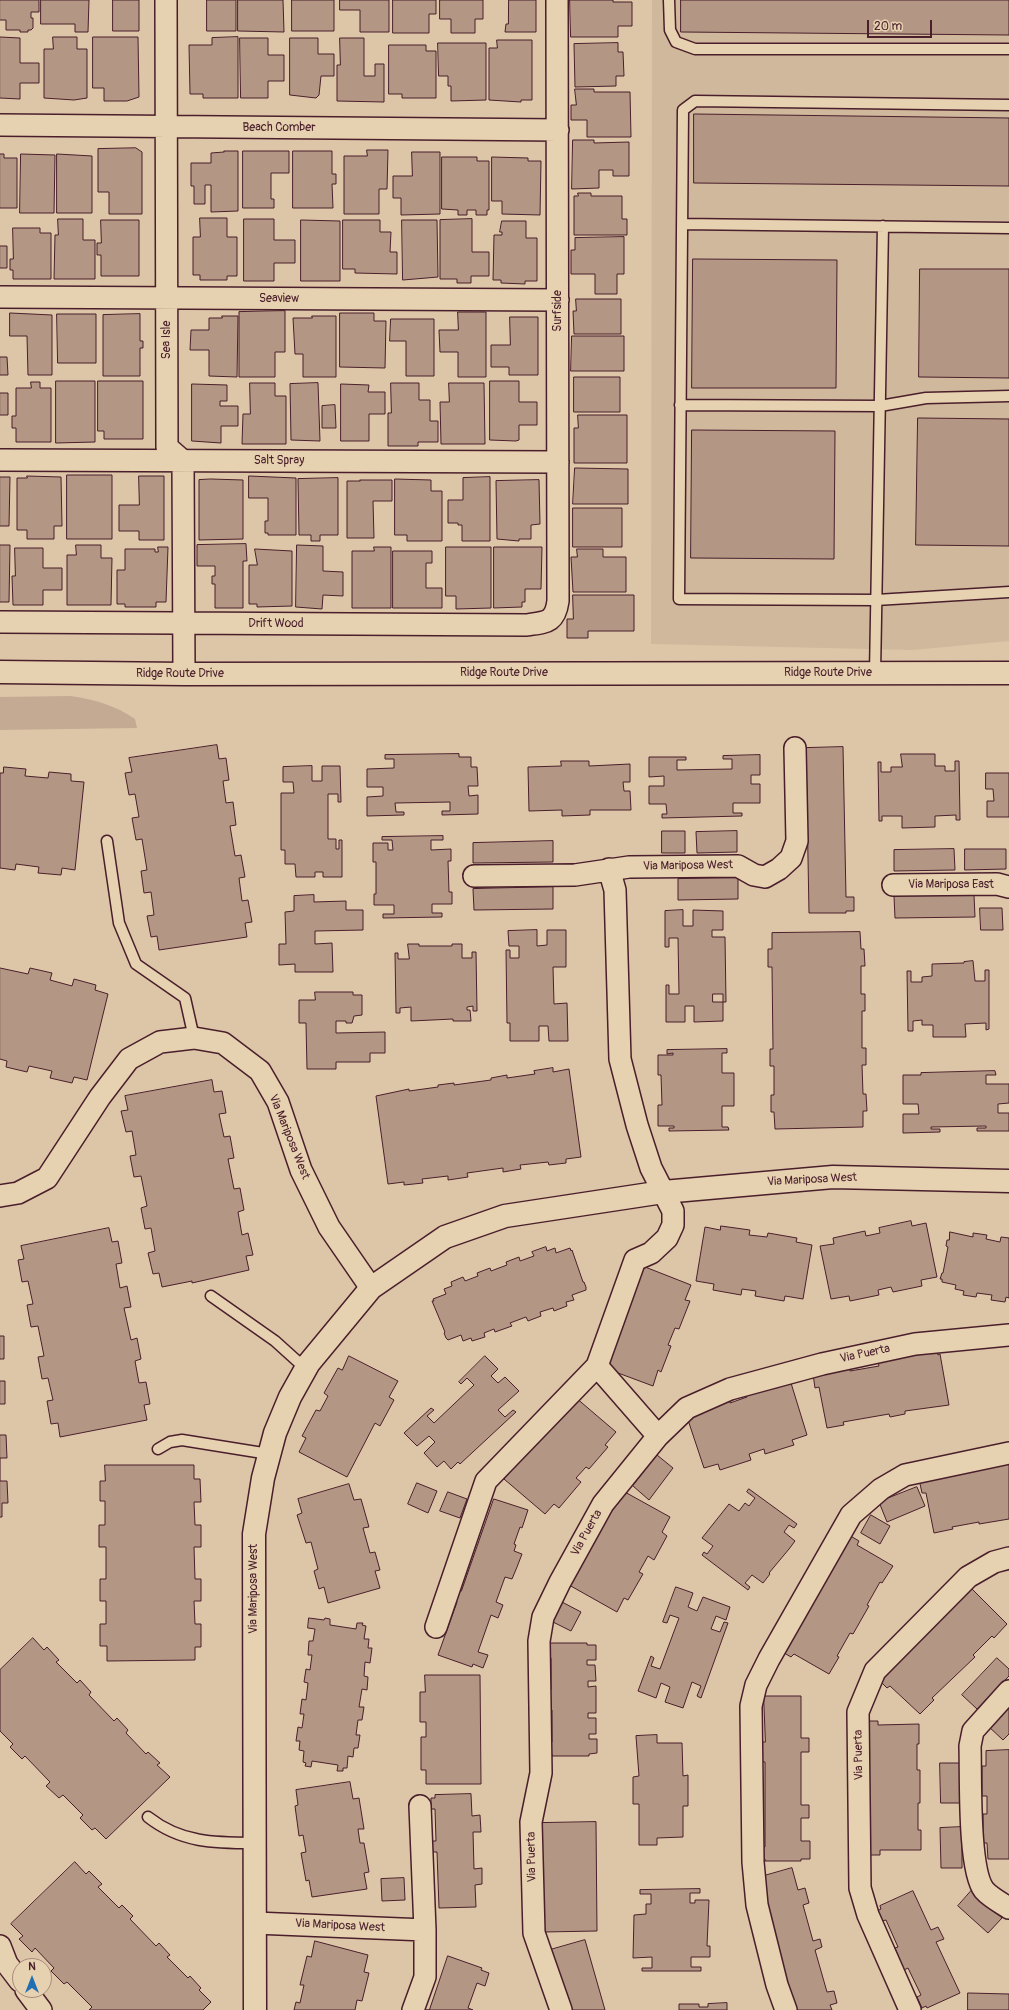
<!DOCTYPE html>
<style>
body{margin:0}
#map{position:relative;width:1009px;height:2010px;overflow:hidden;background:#ddc6a8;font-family:Pangolin,sans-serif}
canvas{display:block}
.north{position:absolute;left:12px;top:1958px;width:40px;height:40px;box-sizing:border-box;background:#e6d1b0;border:1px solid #a88a7b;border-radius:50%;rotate:0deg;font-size:11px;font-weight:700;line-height:16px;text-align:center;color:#4a1f2b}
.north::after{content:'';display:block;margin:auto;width:14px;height:18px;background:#1f6fb2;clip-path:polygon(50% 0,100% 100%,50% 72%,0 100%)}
.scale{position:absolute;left:867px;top:20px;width:65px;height:18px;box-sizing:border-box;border:2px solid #4a1f2b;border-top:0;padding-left:5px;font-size:12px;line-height:14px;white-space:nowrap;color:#4a1f2b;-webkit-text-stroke:3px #e6d1b0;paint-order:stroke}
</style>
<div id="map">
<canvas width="1009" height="2010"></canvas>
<div class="north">N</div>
<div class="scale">20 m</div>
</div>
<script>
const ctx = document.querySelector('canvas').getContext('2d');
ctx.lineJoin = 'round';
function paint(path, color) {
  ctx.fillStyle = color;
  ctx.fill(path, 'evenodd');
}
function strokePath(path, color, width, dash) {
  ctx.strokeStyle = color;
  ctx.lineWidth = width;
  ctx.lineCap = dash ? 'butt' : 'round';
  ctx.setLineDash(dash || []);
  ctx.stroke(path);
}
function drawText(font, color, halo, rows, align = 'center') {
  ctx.font = font + ' Pangolin,sans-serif';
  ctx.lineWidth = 3;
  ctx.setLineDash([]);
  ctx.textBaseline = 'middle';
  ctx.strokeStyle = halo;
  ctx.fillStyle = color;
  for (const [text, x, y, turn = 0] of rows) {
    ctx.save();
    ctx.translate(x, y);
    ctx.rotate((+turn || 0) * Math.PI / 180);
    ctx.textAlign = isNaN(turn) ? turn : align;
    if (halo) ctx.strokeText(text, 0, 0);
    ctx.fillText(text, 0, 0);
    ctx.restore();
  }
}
paint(new Path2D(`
 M652 0H1009V641L913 650 651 644Z`), '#d0b89d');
paint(new Path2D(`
 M71 696C95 700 115 705 135 719L137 728 0 730V697Z`), '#c4aa93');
const building = new Path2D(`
 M0 0H39V12H31V18H33V28L31 30H28V32H20V30H6V20H0Z
 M41 0H89L88 32H75V24H41Z
 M113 0H139V31H113Z
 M207 0H236V31H207Z
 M238 0H283L284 32 238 31Z
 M292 0H334V31H292Z
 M340 0H389V32H360V10H340Z
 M393 0H436V14H429V33H393Z
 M440 0H483V19H475V33H451V19H440Z
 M509 0H536V32H505L506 24H508Z
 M570 0H613V2H632V26H618V37H571Z
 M681 0H1009V35L681 32Z
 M0 37 20 38V63H39V83H20V99L0 98Z
 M53 37H77V49H87V98L74 100 44 98V49H53Z
 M93 37H138L139 97 127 101H104V88H93Z
 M238 37V98H203V94H190L189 45H212V38Z
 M240 38H268V55H284V81H268V98H241Z
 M290 38H318V54H334V76H321L319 95 316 98 290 95Z
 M340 38H364V76H375V64H384V102L337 101V65H340Z
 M497 40H532V100H521V102L489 100V48H497Z
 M438 43H486V100L451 101V86H448V76H439Z
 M618 43V52H623L624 76H616V86L575 87 574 44Z
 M389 45H426V51H436V98H402V94H389Z
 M575 89H594V92H630L631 137H587V120H571V105H576Z
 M694 114 1009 118V186L694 183Z
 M573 140H594V143L629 142V176H613V170H599V188L572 189Z
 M136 148 142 152V214H109V192H98V149Z
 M367 150H388L387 189H379V214H344V156H367Z
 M224 151H238V211L211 212V185H205V204H194V186H191V163H211V153L224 152Z
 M243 151H289V173H271V199H274V208H243Z
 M293 151H332V174H336V184H332L333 208H293Z
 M412 152H440V214L401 215V198H393V176H412Z
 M0 154H4V158H17V208H0Z
 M21 154 55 155 54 213H20Z
 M57 154 92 156V213H57Z
 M442 157H477V161H489V210H487V215H476V210H467V215H458V210L442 209Z
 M492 157 528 158V161H541L540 215 502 214V201H492Z
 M578 193H591V196H622V219H627V235H574V196H578Z
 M200 218H227V237H237V276H227V280H200V275H193V237H200Z
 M58 219H83V240H95V279H54L55 235H58Z
 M244 219H274V240H295V263H274V281H244Z
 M472 219V252H489V276H471V283H457V279H440V220Z
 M101 220H139V276H101V255H97V243H101Z
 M301 220 340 221V281H301Z
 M343 220H380V232H391L390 252H397V274L355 273V269H343Z
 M402 220H437L438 277 403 280Z
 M502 221H526V238H537V281H525V284L501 283V280H493L494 235H502V232H500Z
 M13 228H40V233H51V279H13V270H10V259H13Z
 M624 237V274H617V294H595V274H571V250H575V238Z
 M0 246H7V268H0Z
 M693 259 837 260 836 388H692Z
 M920 269H1009V378L919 377Z
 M576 299H621V334H574L573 311H576Z
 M285 311V352H275V377H239V312Z
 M458 312H486V377H458V352H440L439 330H458Z
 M10 313 52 315V375H28L27 336H10Z
 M340 313H374V321H386L385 368 340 367Z
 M57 314H96V363H58Z
 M140 314V341H143V348H140V376H103V315Z
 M222 316H238L237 377 209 376V350H190L191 330H209V318H222Z
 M312 316H336V377H303V354H295L293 318H312Z
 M510 317H538V375H509V367H491V345H510Z
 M391 319H434V376H406V341H390Z
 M572 336H624V371H571Z
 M0 357H7L8 375H0Z
 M574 377H620V412H574Z
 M56 381H95V442L56 443Z
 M98 381H143V439H104V431H98Z
 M490 381H519V402H537V425H519V440L516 441 490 440Z
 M31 382H40V388H51V442H16V428H12V416H16V388H31Z
 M250 383H275V396H286V444H242L243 414H250Z
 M318 383 320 441 291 440 290 384Z
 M391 383H419V400H430V421H438V442H418V446H388V413H391Z
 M449 383H484L485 444H441L440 402H449Z
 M192 384 227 385V401H220V406H238V426H221V443L192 441Z
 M341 384 369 385 368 392H385V414H369V441H341Z
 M0 393H8V415H0Z
 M335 405 336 428H322V406Z
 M578 415H627V463H574V428H578Z
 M918 418 1009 419V546L916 545Z
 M692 430 835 431 834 559 691 558Z
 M575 468 628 469V504H573Z
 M67 475H112V539H67Z
 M27 476 61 477 62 526H54V539H27V530H17V478H27Z
 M139 476H164V540H139V531H119V505H139Z
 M249 476 296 478V535H268V533H265V521H268V498H249Z
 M0 477H10L9 526H0Z
 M490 477V541H462V525H458V523H448V500H463V478Z
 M338 478V535H320V541H311V535H299L298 479Z
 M211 479 243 480V539L199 540V480Z
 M395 479 431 480V491H442V541H407V535H395Z
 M360 480H392V501H373L374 538H347V481H360Z
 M539 480 540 524 531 525V539H519V541L497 539 496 481Z
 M573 508H622V547H573Z
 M246 544 247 561H243V608H215V584H212V576H215V566H197V545Z
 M0 545H10L9 602H0Z
 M76 545H101V558H112L111 605H67V555H76Z
 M297 545 323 546V571L343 572V596L323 595 322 609 296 607Z
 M158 547H168L166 602H156V607H125V604H117V570H125V549H155V552H158Z
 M374 547H391V608H352V551H374Z
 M446 547H491V608L456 609V596H446Z
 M494 547H542L541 589H525V602H522V607L494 608Z
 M15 548H43V568H62V590H43V605H13L12 576H15Z
 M255 549 292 551V606L257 607V604H249V565H257Z
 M577 549H603V557H626V592H573L571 557H577Z
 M393 551H432V563H426V588H442V608H393Z
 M573 595H634V631H588V638H567V619H573Z
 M217 745 219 759 226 758 229 780 223 781 226 803 233 802 236 825 230 826 235 856 241 855 245 877 239 878 242 901 248 900 252 922 245 923 247 937 159 950 157 936 151 937 147 916 154 915 151 892 144 893 141 871 147 870 142 839 136 840 132 818 139 817 135 794 129 795 125 773 132 772 129 758Z
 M843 747 846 897H854V911H846V913H809L806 748Z
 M459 754V757H471V767H477L478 786H468L469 796 478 795V814L442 815V811H450V802L395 803 396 812H404V815L367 816V797L383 796V787H367V769L394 768V759H385V755Z
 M901 754H935V766H945V771H955V761H959L960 820H956V815L935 816V827L902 828V816H882V821H879L878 762H881V772H891V767H902Z
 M760 755V775H751V784H760V803H733V813H742V816L662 818V814H667L666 804H649V786H664V776L649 777V757H686V760H677V770L732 769V759H723V756Z
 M561 761H589V766L630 764V782H623L624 791H630L631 810H590V815L562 816V810L529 811 528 767 561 766Z
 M312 766V781H322V766H340L341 802H338V794H328V839H336V849H339V840H342V877H323V872H315V877H296L295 864H285V850H281V793H294L293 782H283V767Z
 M4 767 26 769 25 776 48 778 49 772 71 774V781L84 782 75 870 62 868 61 875 38 873 39 867 16 864 15 870 0 868V773H3Z
 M986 773H1009V817H987V801H994L993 789H986Z
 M662 831H685V853H662Z
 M737 831V852L697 853 696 832Z
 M443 836V840H431V850L451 849V861H448L449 892H452V904H432V913H442V917L383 918V914H394V905H374V894H376V862H373V843H388V850H393L392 840H382V837Z
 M553 841V862L473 863V843Z
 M954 849 955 870 894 871V850Z
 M965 849H1006V869L965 870Z
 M738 878V899L678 900V879Z
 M553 887V909L474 910 473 889Z
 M314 895V902L346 901V910H363V930L315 931V944L332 943 333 972H295V964L279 965V944H286L285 912 294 911V896Z
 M974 895 975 917 895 918 894 896Z
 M980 908H1002L1003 930H981Z
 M683 910V926H693V910L723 911V930H712V937H725L726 1002H723V1021L694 1022V1006H685V1022H666V985H669V994H679L678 938H669V947H665V911ZM713 994H723V1002H713Z
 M537 930V946L547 945V930H566V967H553L554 1004 567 1003 568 1041H549L548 1026H539V1041H510V1023H507L506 950H510V958H519V946H509L508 931Z
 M860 932 861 949H864L865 966H861V994H865V1011H862V1048H866V1065H862L863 1094H866L867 1111H863V1127L775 1129 774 1112H771V1095H774V1066H770V1049H773L772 967H768V949H772V933Z
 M408 944H419V946H452V944H462V958H472V952H476L477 1011H473V1006L467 1007V1010H470L471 1021H453V1019L411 1021V1007L400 1008V1013H396L395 953H398V959H409Z
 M973 961 975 981H985V970H989V1029L986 1030V1023L965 1024 966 1037H933V1025H922V1020L913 1021V1031H908L907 971H911V982H922V977L932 976V964L964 963V962Z
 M0 968 28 974 30 968 52 973 50 980 72 986 74 979 96 985 95 990 108 994 87 1080 74 1077 72 1083 50 1078 52 1071 29 1066 27 1072 6 1067 7 1061 0 1059Z
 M315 992H353V995H362V1015L354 1016 352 1023H346V1021H336V1033L385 1032V1053H370V1062H336V1069H307L306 1023H299V1000H315Z
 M727 1049V1053H722V1073H734V1106H722V1127H728L729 1130 669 1131V1128H674V1126H658V1105H662L661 1075H658V1055H673V1053L667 1054V1050Z
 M553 1068V1072L569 1069 581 1157 566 1159V1163L549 1165 548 1162 520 1165 521 1169 503 1172V1168L467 1173 468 1177 448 1180V1176L422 1179 423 1183 404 1185V1182L388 1184 376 1096 409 1089V1091L438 1087V1085L454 1083V1085L491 1080V1078L507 1075V1078L535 1074 534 1071Z
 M995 1071 996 1075H986V1084H1009V1103L998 1104V1113H1009V1131H977V1128H986V1126L931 1127V1129H940V1132L903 1133V1114H919L918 1104H903V1075H921V1073Z
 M212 1080 214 1092 222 1091 226 1113 219 1114 224 1137 230 1136 234 1158 228 1159 234 1189 240 1188 244 1210 238 1212 242 1235 248 1233 253 1255 246 1256 249 1270 192 1283V1281L162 1287 159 1273 153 1274 148 1253 155 1251 151 1228 145 1229 141 1208 147 1206 141 1176 134 1177 130 1156 136 1155 132 1131 126 1132 121 1111 128 1110 125 1096Z
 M911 1221 912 1226 926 1223 937 1277 921 1280 922 1286 893 1292 891 1287 878 1290 879 1295 850 1301 849 1296 831 1299 820 1246 834 1244 833 1238 865 1231 866 1236 880 1233 879 1228Z
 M721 1226 750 1230 749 1235 767 1237 768 1233 797 1238 796 1242 812 1245 803 1299 785 1296 784 1301 755 1296 756 1291 742 1289 741 1295 713 1290 714 1284 696 1281 705 1227 720 1230Z
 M109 1228 112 1242 118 1241 122 1263 116 1264 120 1288 127 1286 131 1307 124 1308 131 1340 137 1338 141 1359 135 1361 139 1383 146 1382 150 1404 144 1405 147 1420 60 1437 58 1423 51 1424 47 1401 53 1400 48 1378 42 1379 38 1357 44 1356 38 1326 31 1327 27 1305 33 1304 28 1281 22 1282 18 1260 24 1259 21 1246Z
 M950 1232 973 1237V1233L987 1235 986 1239 1000 1242 1001 1237 1009 1238V1298L1006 1297 1005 1302 991 1300 992 1295 977 1293 976 1297 963 1295 964 1291 955 1289 956 1285 942 1282V1279H940L942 1273H943L948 1247 946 1246 947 1240H949Z
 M546 1247 547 1251 555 1248 556 1253 570 1248 571 1251 572 1250 583 1282H584L586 1287V1290L572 1295 574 1300 566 1302 567 1306 554 1311 553 1308 540 1312 541 1316 528 1321 526 1317 510 1323 512 1326 495 1332 494 1329 484 1333 485 1337 472 1341 471 1338 463 1341 461 1335 448 1340 446 1338 444 1333 445 1332 432 1301H434L433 1299 446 1294 444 1289 452 1286 451 1282 463 1277 465 1281 478 1276 477 1273 490 1268 491 1271 507 1265 506 1262 519 1257 520 1261 534 1256 532 1252Z
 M640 1265 691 1285 685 1300 690 1301 679 1329 675 1328 668 1345 671 1346 661 1372 658 1370 653 1386 602 1367Z
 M0 1336H4V1359H0Z
 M937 1352 938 1355 940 1354 949 1405 905 1411V1414L890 1417 889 1414 843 1422 844 1425 827 1428 819 1387 815 1388 813 1374 850 1367V1371L879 1366 878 1362Z
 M349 1356 398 1381 389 1397 394 1400 380 1426 375 1423 347 1477 299 1452 306 1438 302 1436 316 1410 320 1411 328 1396 324 1393 338 1368 342 1370Z
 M485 1356 498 1369 491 1376 498 1383 505 1377 519 1391 498 1410 505 1417 513 1410 516 1412 460 1464 458 1462 451 1469 444 1461 437 1467 424 1453 435 1442 429 1436 417 1446 404 1433 431 1408 434 1410 427 1416 434 1423 474 1385 467 1378 461 1384 459 1382Z
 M0 1381H5V1404H0Z
 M791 1383 807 1435 792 1440 794 1445 765 1454 764 1449 749 1454 751 1460 720 1470 718 1464 704 1468 687 1417 729 1399 730 1403 747 1397 745 1393 774 1384 775 1388Z
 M575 1397 616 1432 605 1445 608 1447 589 1469 586 1467 576 1478 581 1482 559 1508 554 1504 545 1514 504 1479 513 1468 510 1465Z
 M0 1435H6L7 1458H0V1481H7L8 1503H2V1517H0Z
 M657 1455 673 1468 649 1500 633 1486Z
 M1009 1462V1519L979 1524V1522L952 1527 953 1529 934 1533 926 1493H922L919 1479Z
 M105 1465H194V1479H200L201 1502H194L195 1525H201V1547H194L195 1579H201V1601H194L195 1624H201V1647H195V1660L107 1661V1646H100V1624H106V1601H100V1579H106V1547H99V1525H105V1501H100V1481H105Z
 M417 1483 437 1491 428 1513 408 1504Z
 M349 1484 354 1500 361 1499 369 1527 363 1528 370 1553 375 1552 380 1570 375 1571 380 1588 328 1603 324 1587 319 1589 314 1571 318 1569 311 1542 306 1543 297 1515 302 1513 298 1499Z
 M917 1487 925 1506 887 1522 879 1502Z
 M749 1489 797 1524 794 1528 789 1525 784 1532 795 1541 789 1549 769 1573 770 1574 763 1583 752 1575 745 1583 750 1587 748 1590 702 1555 704 1552 707 1554 713 1546 702 1538 729 1504 739 1511 745 1503 749 1506 755 1498 747 1492Z
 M623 1491 670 1517 662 1532 667 1536 654 1560 648 1556 639 1572 643 1574 628 1600 624 1598 617 1612 569 1585Z
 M448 1492 467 1499 460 1518 440 1511Z
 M494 1499 528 1510 522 1528 520 1527 514 1544 516 1545 514 1551 522 1554 517 1567 512 1579 505 1577 496 1602 503 1605 498 1618 491 1615 478 1652 488 1655 483 1668 473 1664 472 1667 438 1655 457 1602 454 1601 458 1590 461 1591Z
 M871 1515 890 1526 880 1544 861 1533Z
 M847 1534 859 1541 857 1545 893 1566 882 1583 880 1582 867 1605 869 1606 853 1634 850 1633 837 1656 839 1657 829 1674 794 1654 791 1657 779 1650Z
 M676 1587 693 1593 688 1607 697 1611 703 1597 730 1607 726 1620 716 1616 711 1629 720 1632 724 1622 728 1623 701 1698 697 1696 701 1686 692 1682 683 1708 665 1702 670 1687 661 1683 656 1698 638 1691 651 1656 654 1658 651 1666 660 1669 679 1618 670 1615 667 1623 663 1622Z
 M971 1588 1007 1624 994 1638 992 1636 973 1655 975 1657 932 1698 934 1700 920 1714 890 1686 887 1688 877 1678Z
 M562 1602 581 1612 571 1631 551 1621Z
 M309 1618 324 1620 325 1618 330 1619V1625L356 1629 357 1623H363L362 1625 366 1626 364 1639H369L368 1648H372L370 1663 365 1662 364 1676 368 1677 367 1690 362 1689 359 1707H364L362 1720H358L356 1735H360L358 1748H354L353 1757 348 1756 347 1768H343V1771H337L338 1765 312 1761 311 1767 305 1766 306 1763 303 1762 304 1751 299 1750 300 1741H296L298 1727 302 1728 304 1714H300L302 1699 306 1700 308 1683 304 1682 306 1669 310 1670 312 1655H308L309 1641H313L315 1629 308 1628Z
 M33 1638 44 1650 47 1647 59 1660 56 1662 77 1683 80 1680 91 1692 89 1695 114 1721 117 1718 128 1730 126 1733 146 1754 148 1752 160 1763 157 1765 170 1777 106 1839 95 1828 92 1830 80 1818 83 1815 63 1795 59 1798 46 1786 50 1782 25 1756 22 1759 10 1747 13 1744 0 1731V1670Z
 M550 1643H587V1645H596V1660H587V1665H595L596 1681H588V1687L596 1686V1713H588V1718H596V1734H589V1739H597V1753L589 1754V1756H552V1754H549L548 1742H552V1710H548V1690H551V1658H547V1646H550Z
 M997 1658 1009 1669V1676L977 1709 962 1695Z
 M425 1675H480L481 1784H426V1770H421V1737H426V1722H420V1692H425Z
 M764 1696H801V1738H809V1752H801V1805H809V1818H801V1841H810V1859H801V1861H765V1859H761V1847H765V1762H761V1742H765Z
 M1009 1704V1734L1003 1740 988 1726Z
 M863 1721H878V1725L919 1724V1744H917V1770H920V1803H918V1830H921V1850H880V1855H865Z
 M657 1735V1743H682L683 1776 688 1775V1806H683V1837L657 1838V1845H639V1804H633V1777L639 1776 636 1736Z
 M1009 1750V1859H988L987 1843H983V1814H987V1796H982V1766H986V1751Z
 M940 1763H961V1803H941Z
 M350 1782 353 1799 359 1798 364 1829H358L360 1843H364L369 1872 364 1873 367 1889 312 1897 309 1880 306 1881 301 1853 306 1852 303 1835 299 1836 295 1806 298 1805 296 1790Z
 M471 1794 472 1816 480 1815 481 1832H473L474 1869 482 1868V1884L475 1885 476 1907 439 1908 437 1852H433L432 1841H436L435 1809H431V1798H435V1795Z
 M596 1822 597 1931 543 1932 541 1823Z
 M962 1827V1868H941L940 1828Z
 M75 1862 86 1874 89 1871 102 1884 98 1887 119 1908 122 1905 133 1916 130 1919 156 1946 159 1943 170 1955 167 1957 188 1978 190 1976 201 1988 199 1990 211 2002 203 2010H89L92 2007 67 1982 64 1984 51 1971 54 1968 35 1948 32 1952 19 1939 23 1936 11 1924Z
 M792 1868 798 1890 805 1888 809 1903 803 1905 813 1941 820 1939 822 1947 815 1950 827 1992 834 1991 837 2003 830 2005 832 2010H793L757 1878Z
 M404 1878 405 1900 382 1901 381 1879Z
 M700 1889V1893H690V1903H695V1900H709L707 1946H710V1957H691V1967H701V1971H642V1968H652V1957L633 1958 634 1915 646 1914V1904H651V1894H640V1890Z
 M972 1890 1002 1918 988 1933 958 1906Z
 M913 1891 931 1930 938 1927 944 1939 936 1942 960 1993 927 2008 926 2006 922 2008 917 1997 921 1995 908 1968 904 1970 895 1948 898 1947 886 1920 882 1921 877 1911 881 1909 880 1906Z
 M585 1940 605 2010H567L550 1950Z
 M315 1941 368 1955 364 1972 369 1973 362 2001 357 2000 355 2010H294L296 2002 300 2003 304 1985H300L307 1956 311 1957Z
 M448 1956 482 1968 481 1970 489 1973 485 1986 477 1983 468 2008 473 2010H425H429Z
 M968 1993 1009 1994V2010H968Z
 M727 2003V2010H679V2004H699V2007H708V2004Z`);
paint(building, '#b39784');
strokePath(building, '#4a1f2b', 1);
const service = new Path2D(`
 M669 0 670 30 676 42 695 49H1009
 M1009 105 695 101 683 110 679 599 876 600 1009 592
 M682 224 1009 228
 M680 405 880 406 926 398 1009 396
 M875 673 883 226
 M107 841 119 923 136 964 185 998 194 1038
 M211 1296 275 1341 306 1369
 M158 1449 170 1442 182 1440 269 1454
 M148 1817C181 1843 215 1843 254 1843`);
const minor = new Path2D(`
 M166 0 167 447 183 461 184 674
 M0 125 558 130
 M0 297 558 300
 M0 460 558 462
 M0 622 527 625C546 622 555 623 558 601L557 0
 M609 869 615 890 620 1059 637 1125 651 1168 673 1211V1225L667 1238 651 1253 635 1260 597 1366 658 1436
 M474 876 575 875 629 867 738 866 754 875 765 877 779 869 791 858 797 841 795 748
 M893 885 997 884 1009 887
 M0 1196 18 1193 47 1178 100 1097 129 1059 160 1042 194 1038 223 1043 260 1071 278 1102 301 1170 329 1227 371 1288
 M436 1627 486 1481 597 1366
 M1009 1691 973 1731 970 1746C971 1776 968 1869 984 1890 990 1897 1001 1903 1009 1908
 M255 1923 425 1930
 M0 1946 7 1964 20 1981
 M26 1990 41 2010
 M413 2010 425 1977V1930L420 1806
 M561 2010 534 1933 531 1822 541 1773 539 1641 543 1617 560 1582 603 1504 658 1436 687 1408 730 1389 822 1364 915 1344 1009 1335
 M786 2010 777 1985 757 1905 753 1862 751 1706 756 1685 769 1659 851 1515 881 1489 905 1475 1009 1453
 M910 2010 868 1915 860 1888 858 1712 875 1671 968 1577 994 1562 1009 1558`);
const tertiary = new Path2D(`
 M255 2010 254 1534 263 1478 275 1433 290 1397 309 1363 371 1288 445 1237 505 1216 663 1192 833 1177 1009 1181`);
const secondary = new Path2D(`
 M0 672 184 674 1009 673`);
strokePath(service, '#4a1f2b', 13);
strokePath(minor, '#4a1f2b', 24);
strokePath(tertiary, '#4a1f2b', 25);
strokePath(secondary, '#4a1f2b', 25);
strokePath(service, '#e6d1b0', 10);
strokePath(minor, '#e6d1b0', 21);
strokePath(tertiary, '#e6d1b0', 22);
strokePath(secondary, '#e6d1b0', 22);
drawText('12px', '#4a1f2b', '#e6d1b0', [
 ["Beach Comber",279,128],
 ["Seaview",279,299],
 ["Surfside",558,311,-90],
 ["Sea Isle",167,340,-90],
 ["Salt Spray",279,461],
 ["Drift Wood",276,624],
 ["Ridge Route Drive",504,673],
 ["Ridge Route Drive",828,673],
 ["Ridge Route Drive",180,674],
 ["Via Mariposa West",688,866,-1],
 ["Via Mariposa East",951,885],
 ["Via Mariposa West",289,1137,68],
 ["Via Mariposa West",812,1180,-3],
 ["Via Puerta",865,1354,-12],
 ["Via Puerta",587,1533,-61],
 ["Via Mariposa West",254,1589,-90],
 ["Via Puerta",859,1755,-91],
 ["Via Puerta",532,1857,-91],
 ["Via Mariposa West",340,1926,3]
]);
</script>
